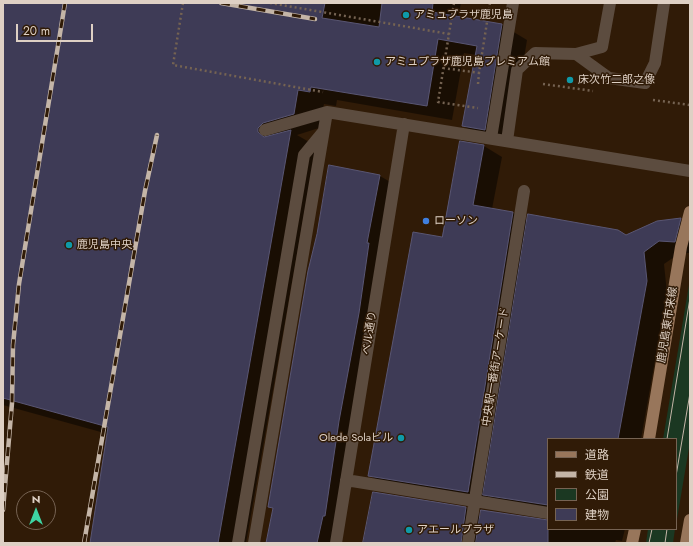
<!DOCTYPE html>
<meta charset="utf-8">
<style>
body{margin:0}
#map{position:relative;width:693px;height:546px;overflow:hidden;background:#301b07;font-family:Jost,"Noto Sans JP",sans-serif}
canvas{display:block}
.frame{position:absolute;inset:0;border:4px solid #ded0c4;pointer-events:none}
.legend{position:absolute;left:547px;top:438px;width:130px;height:92px;box-sizing:border-box;background:#301b07;border:1px solid #766353;margin:0;padding:5px 7px;list-style:none;font-size:12px;color:#ded0c4}
.legend li{display:flex;align-items:center;gap:8px;height:20px}
.legend b{width:20px;border:1px solid #766353}
.north{position:absolute;left:16px;top:490px;width:40px;height:40px;box-sizing:border-box;background:#301b07;border:1px solid #766353;border-radius:50%;rotate:0deg;font-size:11px;font-weight:700;line-height:16px;text-align:center;color:#ded0c4}
.north::after{content:'';display:block;margin:auto;width:14px;height:18px;background:#3ed4a3;clip-path:polygon(50% 0,100% 100%,50% 72%,0 100%)}
.scale{position:absolute;left:16px;top:24px;width:77px;height:18px;box-sizing:border-box;border:2px solid #ded0c4;border-top:0;padding-left:5px;font-size:12px;line-height:14px;white-space:nowrap;color:#ded0c4;-webkit-text-stroke:3px #301b07;paint-order:stroke}
</style>
<div id="map">
<canvas width="693" height="546"></canvas>
<div class="frame"></div>
<ul class="legend">
<li><b style="height:5px;background:#98765b"></b>道路</li>
<li><b style="height:5px;background:#c4b5a7"></b>鉄道</li>
<li><b style="height:11px;background:#1b3822"></b>公園</li>
<li><b style="height:11px;background:#3e3b56"></b>建物</li>
</ul>
<div class="north">N</div>
<div class="scale">20 m</div>
</div>
<script>
const ctx = document.querySelector('canvas').getContext('2d');
ctx.lineJoin = 'round';
function paint(path, color) {
  ctx.fillStyle = color;
  ctx.fill(path, 'evenodd');
}
function strokePath(path, color, width, dash) {
  ctx.strokeStyle = color;
  ctx.lineWidth = width;
  ctx.lineCap = dash ? 'butt' : 'round';
  ctx.setLineDash(dash || []);
  ctx.stroke(path);
}
function drawText(font, color, halo, rows, align = 'center') {
  ctx.font = font + ' Jost,"Noto Sans JP",sans-serif';
  ctx.lineWidth = 3;
  ctx.setLineDash([]);
  ctx.textBaseline = 'middle';
  ctx.strokeStyle = halo;
  ctx.fillStyle = color;
  for (const [text, x, y, turn = 0] of rows) {
    ctx.save();
    ctx.translate(x, y);
    ctx.rotate((+turn || 0) * Math.PI / 180);
    ctx.textAlign = isNaN(turn) ? turn : align;
    if (halo) ctx.strokeText(text, 0, 0);
    ctx.fillText(text, 0, 0);
    ctx.restore();
  }
}
paint(new Path2D(`
 M690 279V442L676 525V439H663Z
 M648 529H675L673 543H646Z`), '#1b3822');
paint(new Path2D(`
 M3 3H461L458 18 502 25 527 40 510 144 489 141 463 126 476 55 464 53 452 120 337 100 336 106 324 104 319 128 297 135 316 146 246 543H91L108 434 3 405Z
 M484 146 502 157 492 209 513 213 528 221 626 236 680 219 690 225V253H680L664 264 667 293 641 439H548V513L505 506 488 496 487 502 387 486 369 475 443 238Z
 M330 166 380 176 399 187 338 543H267L274 509 269 506Z
 M466 508 481 517 548 521V529H625L622 541 616 540 615 543H364Z`), '#0007');
const building = new Path2D(`
 M3 3H325L322 18 379 27 382 3H433L432 12 502 24 485 130 462 126 477 46 438 39 427 106 311 87 310 92 298 90 294 114 263 123 258 128V132L264 137 291 130 218 543H90L108 427 3 398Z
 M460 141 484 145 473 205 513 212 468 492 368 476 413 232 442 237Z
 M329 165 380 175 367 243H369L359 313 339 421 325 516H323L317 543H266L273 508 268 507 308 271 317 234Z
 M528 214 618 230 626 235 657 221 681 218 675 242 659 241 644 252 647 281 618 439H548V505L483 495Z
 M373 492 466 507 461 543H363Z
 M481 510 548 520V543H476Z`);
paint(building, '#3e3b56');
strokePath(building, '#595673', 1);
strokePath(new Path2D(`
 M183 3 173 65 323 92
 M270 3 449 34
 M454 3 438 102 478 108
 M443 68 480 73
 M478 84 479 73 490 3
 M543 84 593 91
 M653 100 690 105`), '#756352', 2.5, [2, 3]);
strokePath(new Path2D(`
 M576 54 609 78 645 83 655 63 664 3
 M265 130 327 112 690 171
 M491 138 513 3
 M507 141 517 70 535 53 576 54 602 47 610 3
 M346 480 548 513
 M238 543 304 155 323 132
 M254 543 327 112
 M336 543 404 124
 M468 543 524 191`), '#5c4c3f', 12);
strokePath(new Path2D(`
 M649 439 681 247 690 212
 M632 543 635 529
 M686 543 690 520`), '#98765b', 12);
strokePath(new Path2D(`
 M667 439 690 298
 M676 476 690 393
 M649 543 652 529
 M665 543 667 529`), '#c4b5a7', 1);
const rail = new Path2D(`
 M221 3 315 19
 M3 510 12 403 13 345 19 284 65 3
 M84 543 145 191 157 135`);
strokePath(rail, '#c4b5a7', 4.5);
strokePath(rail, '#301b07', 3, [9]);
for (const [x, y, r, color] of [
 [406,15,4,"#0f9aa8"],
 [377,62,4,"#0f9aa8"],
 [570,80,4,"#0f9aa8"],
 [426,221,4,"#3f7fe0"],
 [69,245,4,"#0f9aa8"],
 [401,438,4,"#0f9aa8"],
 [409,530,4,"#0f9aa8"]
]) {
  const dot = new Path2D();
  dot.arc(x, y, r, 0, 2 * Math.PI);
  ctx.fillStyle = color;
  ctx.fill(dot);
  strokePath(dot, '#301b07', 1.5);
}
drawText('11px', '#ded0c4', '#301b07', [
 ["アミュプラザ鹿児島",414,15],
 ["アミュプラザ鹿児島プレミアム館",385,62],
 ["床次竹二郎之像",578,80],
 ["ローソン",434,221],
 ["鹿児島中央",77,245],
 ["Olede Solaビル",393,438,"right"],
 ["アエールプラザ",417,530]
], 'left');
drawText('11px', '#ded0c4', '#301b07', [
 ["鹿児島東市来線",668,325,-81],
 ["ベル通り",370,333,-81],
 ["中央駅一番街アーケード",496,367,-81]
]);
</script>
